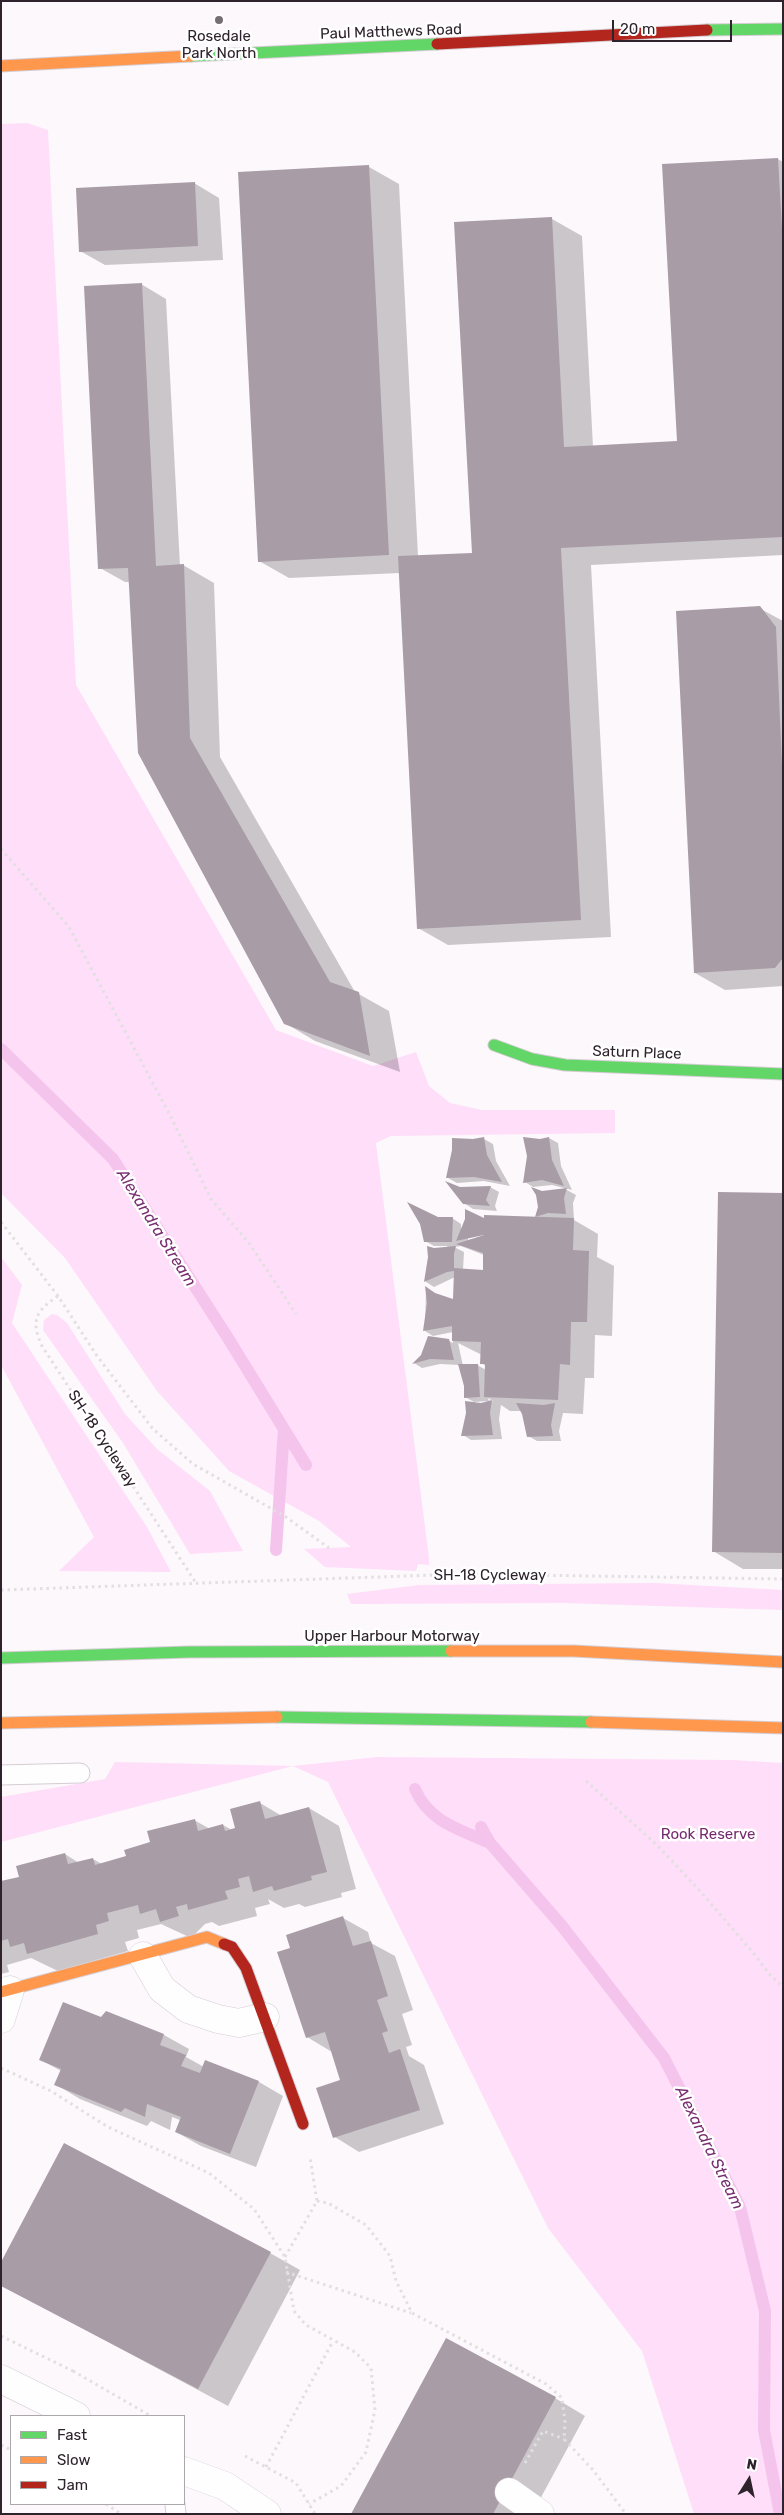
<!DOCTYPE html>
<style>
body{margin:0}
#map{position:relative;width:784px;height:2515px;overflow:hidden;background:#fdf8fc;font-family:Rubik,sans-serif}
canvas{display:block}
.frame{position:absolute;inset:0;border:2px solid #2e222c;pointer-events:none}
.legend{position:absolute;left:10px;top:2415px;width:175px;height:90px;box-sizing:border-box;background:#fff;border:1px solid #aba7ab;margin:0;padding:6px 9px;list-style:none;font-size:15px;color:#2e222c}
.legend li{display:flex;align-items:center;gap:10px;height:25px}
.legend b{width:25px;border:1px solid #aba7ab}
.north{position:absolute;left:724px;top:2455px;width:50px;height:50px;-webkit-text-stroke:4px #fff;paint-order:stroke;rotate:10deg;font-size:14px;font-weight:700;line-height:20px;text-align:center;color:#2e222c}
.north::after{content:'';display:block;margin:auto;width:18px;height:22px;background:#2e222c;clip-path:polygon(50% 0,100% 100%,50% 72%,0 100%)}
.scale{position:absolute;left:612px;top:20px;width:120px;height:22px;box-sizing:border-box;border:2px solid #2e222c;border-top:0;padding-left:6px;font-size:15px;line-height:18px;white-space:nowrap;color:#2e222c;-webkit-text-stroke:4px #fff;paint-order:stroke}
</style>
<div id="map">
<canvas width="784" height="2515"></canvas>
<div class="frame"></div>
<ul class="legend">
<li><b style="height:6px;background:#63d668"></b>Fast</li>
<li><b style="height:6px;background:#ff974d"></b>Slow</li>
<li><b style="height:6px;background:#b3261e"></b>Jam</li>
</ul>
<div class="north">N</div>
<div class="scale">20 m</div>
</div>
<script>
const ctx = document.querySelector('canvas').getContext('2d');
ctx.lineJoin = 'round';
function paint(path, color) {
  ctx.fillStyle = color;
  ctx.fill(path, 'evenodd');
}
function strokePath(path, color, width, dash) {
  ctx.strokeStyle = color;
  ctx.lineWidth = width;
  ctx.lineCap = dash ? 'butt' : 'round';
  ctx.setLineDash(dash || []);
  ctx.stroke(path);
}
function drawText(font, color, halo, rows, align = 'center') {
  ctx.font = font + ' Rubik,sans-serif';
  ctx.lineWidth = 5;
  ctx.setLineDash([]);
  ctx.textBaseline = 'middle';
  ctx.strokeStyle = halo;
  ctx.fillStyle = color;
  for (const [text, x, y, turn = 0] of rows) {
    ctx.save();
    ctx.translate(x, y);
    ctx.rotate((+turn || 0) * Math.PI / 180);
    ctx.textAlign = isNaN(turn) ? turn : align;
    if (halo) ctx.strokeText(text, 0, 0);
    ctx.fillText(text, 0, 0);
    ctx.restore();
  }
}
paint(new Path2D(`
 M27 123 48 130 76 685 276 1030 373 1066 416 1052 429 1086 450 1103 482 1110H615V1133L391 1136 376 1143 429 1558V1565L418 1564 416 1571 325 1567 304 1549 351 1547 319 1521 229 1471 157 1391 65 1258 1 1193V124Z
 M1 1257 22 1285 12 1323 147 1527 171 1572 59 1571 94 1537 1 1365Z
 M52 1314 57 1315 67 1323 125 1414 157 1449 210 1491 243 1551 190 1554 123 1443 43 1330 44 1320Z
 M655 1583 783 1590V1610L563 1603 351 1604 347 1594 419 1585Z
 M377 1757 732 1760 783 1763V2514H694L642 2351 548 2228 328 1782 293 1766 1 1842V1797L105 1779 115 1762 293 1766Z`), '#fedef9');
paint(new Path2D(`
 M778 159 783 162V555L591 565 611 937 448 945 418 928 400 573 289 578 259 561 369 167 399 184 418 556 473 554 552 219 582 236 593 447 678 443Z
 M194 183 219 198 223 260 105 265 80 251Z
 M141 284 166 299 180 566 183 565 214 583 220 757 355 992 389 1011 400 1072 315 1041 285 1023 130 582H125L100 568Z
 M759 608 783 621V986L725 990 695 973Z
 M549 1138 558 1143 561 1166 572 1190 552 1185 533 1187 525 1182Z
 M484 1139 493 1144 496 1161 510 1186 484 1181 457 1183 448 1178 473 1141Z
 M490 1187 499 1192 495 1206 497 1211 473 1209 464 1203 460 1188Z
 M567 1190 576 1195 573 1203 574 1220 598 1234 597 1257 614 1266 612 1336 595 1335 594 1378H585L583 1414 563 1413 559 1431 561 1441H537L528 1436 522 1411H510L501 1405 499 1419 502 1439 471 1440 463 1435 481 1405 493 1401 488 1398 489 1401 474 1402 465 1397V1386L459 1365 440 1364 422 1368 414 1363 422 1356 449 1341 453 1343V1332L433 1336 425 1331 426 1288 438 1295 454 1301 455 1277 434 1287 426 1282 429 1257 434 1250 448 1248 447 1246H434L425 1241 438 1219 452 1218 461 1224V1232L485 1220 540 1219 536 1216 542 1192ZM488 1233V1236L468 1240V1237ZM461 1246 484 1255V1271L463 1270 464 1252 454 1247ZM458 1343 482 1355 481 1363 486 1366V1370L477 1365 463 1366Z
 M783 1194V1569H743L713 1551Z
 M260 1803 282 1816 309 1808 339 1826 356 1889 341 1893 342 1897 305 1907 299 1904 284 1908 268 1899 270 1904 255 1908 257 1916 219 1926 212 1922 205 1924 191 1938 161 1924 137 1930 139 1938 125 1942 128 1951 58 1971 31 1958 7 1965 9 1972 1 1974V1883L20 1877 65 1854 79 1863 93 1859 102 1864 128 1857 194 1820 210 1829 223 1825 232 1830 237 1829Z
 M343 1918 368 1932 371 1943 395 1956 413 2010 402 2014 412 2045 406 2047 409 2056 424 2065 444 2124 359 2152 335 2137 342 2081 332 2052 307 2037 292 1949Z
 M107 2013 164 2035 189 2049 186 2057 204 2067 259 2082 283 2096 256 2167 201 2146 176 2132 180 2120 172 2117 170 2130 151 2121 147 2126 80 2099 55 2084 61 2071 41 2060Z
 M270 2253 300 2270 228 2406 1 2285Z
 M555 2398 585 2416 532 2514H353Z`), '#0003');
strokePath(new Path2D(`
 M1 1049 113 1159 228 1338 306 1465
 M276 1550 284 1429
 M415 1789C429 1822 459 1829 490 1843
 M481 1827 490 1843 562 1926 664 2058 740 2207 765 2311 764 2430 780 2514`), '#f4c4ed', 12);
paint(new Path2D(`
 M778 158 783 246V537L561 548 581 920 417 929 398 556 472 553 454 222 552 217 564 447 677 441 662 164Z
 M369 165 389 555 258 562 238 172Z
 M195 182 198 246 79 252 76 188Z
 M142 283 156 566 184 564 190 738 330 982 359 992 370 1056 284 1024 138 753 128 568 98 569 84 286Z
 M760 606 776 627 783 789V958L775 968 694 973 676 611Z
 M484 1137 487 1155 502 1182 474 1177 446 1178 452 1150V1138L473 1139Z
 M523 1137 540 1139 549 1137 552 1160 564 1186 542 1180 523 1183 527 1156Z
 M445 1181 460 1187 491 1186 486 1200 490 1206 463 1204Z
 M531 1187 542 1191 567 1188 564 1198 566 1214 548 1213 535 1217 538 1207 536 1195Z
 M718 1192 783 1193V1553L712 1552Z
 M407 1202 438 1217H453L452 1242H424L420 1224Z
 M465 1209 484 1218V1215L574 1218 573 1250 589 1251 587 1322H571L570 1365 560 1364 558 1400 484 1397 485 1364H480L481 1342 452 1341V1326L423 1331 427 1303 425 1286 435 1293 453 1299 454 1271 447 1272 424 1282 428 1257 427 1246 434 1248 456 1246 454 1254V1268L483 1270V1253L456 1244 484 1235 456 1241 465 1219Z
 M428 1336 449 1339 454 1360 430 1359 412 1364 421 1355Z
 M458 1364H478L480 1397 464 1398V1386Z
 M492 1400 490 1413 493 1435 461 1436 466 1413 465 1401 481 1403Z
 M516 1403 544 1405 555 1403 551 1425 553 1436 527 1437 522 1414Z
 M260 1801 265 1819 309 1807 327 1872 311 1876 312 1880 274 1891 272 1886 253 1892 249 1876 238 1879 240 1887 225 1891 228 1899 188 1910 187 1904 176 1907 179 1916 160 1922 156 1909 140 1914 138 1905 107 1913 109 1921 96 1925 98 1934 27 1954 24 1943 10 1947 8 1939 1 1941V1881L19 1877 16 1866 65 1853 68 1864 93 1858 95 1865 126 1856 124 1850 150 1842 147 1831 195 1819 198 1831 223 1824 225 1831 235 1828 230 1809Z
 M343 1916 353 1946 371 1941 388 1996 377 2000 388 2031 382 2033 389 2053 400 2049 420 2110 333 2138 316 2088 340 2080 325 2032 306 2038 277 1952 290 1948 286 1935Z
 M63 2002 101 2017 106 2011 164 2034 160 2045 186 2055 181 2066 200 2073 205 2060 259 2081 230 2154 175 2132 181 2117 147 2104 145 2117 125 2108 121 2112 54 2085 61 2069 39 2060Z
 M64 2143 271 2252 198 2389 1 2286V2262Z
 M446 2338 556 2397 493 2514H351Z`), '#a89ca7');
const lane = new Path2D(`
 M1 1775 80 1773
 M175 2504 176 2514`);
const street = new Path2D(`
 M143 1956 162 1989 188 2009 218 2019 239 2023 265 2017
 M1 2019 10 1990
 M1 2379 76 2416
 M184 2471 225 2486 267 2514
 M509 2492 540 2514`);
const fast = new Path2D(`
 M707 30 783 29
 M191 56 437 44
 M494 1045 532 1059 565 1065 783 1074
 M1 1658 188 1652 451 1651
 M277 1717 591 1722`);
const slow = new Path2D(`
 M1 66 191 56
 M451 1651H574L783 1662
 M591 1722 783 1728
 M1 1723 277 1717
 M1 1992 207 1937 224 1944`);
const jam = new Path2D(`
 M437 44 707 30
 M224 1944 232 1947 246 1968 303 2124`);
strokePath(lane, '#d5cdd3', 21);
strokePath(street, '#d5cdd3', 29);
strokePath(fast, '#d5cdd3', 13);
strokePath(slow, '#d5cdd3', 13);
strokePath(jam, '#d5cdd3', 13);
strokePath(new Path2D(`
 M1 849 69 927 171 1117 211 1199 249 1243 296 1314
 M1 1222 58 1296 97 1356 153 1429 193 1464 286 1517 329 1548
 M58 1296C36 1311 30 1320 42 1346L196 1583
 M1 1590 464 1574 783 1579
 M586 1781 658 1846 700 1891 755 1955 769 1974 783 1987
 M1 2068 51 2091 108 2127 209 2173 254 2209 285 2257 294 2311 306 2325 355 2352 371 2368 375 2410 366 2452 341 2486 309 2504
 M317 2201 328 2203 366 2225 390 2256 396 2281 412 2313 546 2384 562 2398 565 2422 564 2439 593 2470 626 2514
 M285 2257 317 2201 310 2157
 M286 2272 411 2313
 M1 2336 73 2371 72 2375
 M73 2371 151 2416
 M1 2445 11 2450
 M245 2456 296 2483 315 2514
 M525 2463 543 2431 564 2439
 M266 2467 333 2341
 M106 2504 121 2514`), '#e2dfe1', 3, [2.5, 4]);
strokePath(lane, '#fffeff', 19);
strokePath(street, '#fffeff', 28);
strokePath(fast, '#63d668', 11);
strokePath(slow, '#ff974d', 11);
strokePath(jam, '#b3261e', 11);
for (const [x, y, r, color] of [
 [219,20,5,"#766d75"]
]) {
  const dot = new Path2D();
  dot.arc(x, y, r, 0, 2 * Math.PI);
  ctx.fillStyle = color;
  ctx.fill(dot);
  strokePath(dot, '#fff', 2);
}
drawText('15px', '#2e222c', '#fff', [
 ["Paul Matthews Road",391,32,-2],
 ["Saturn Place",637,1053,2],
 ["SH-18 Cycleway",102,1439,57],
 ["SH-18 Cycleway",490,1576],
 ["Upper Harbour Motorway",392,1637]
]);
drawText('15px', '#2e222c', '#fff', [
 ["Rosedale",219,37],
 ["Park North",219,54]
]);
drawText('15px', '#762b6e', '#fff', [
 ["Rook Reserve",708,1835]
]);
drawText('italic 16px', '#782d70', '#fff', [
 ["Alexandra Stream",156,1228,58],
 ["Alexandra Stream",709,2148,64]
]);
</script>
